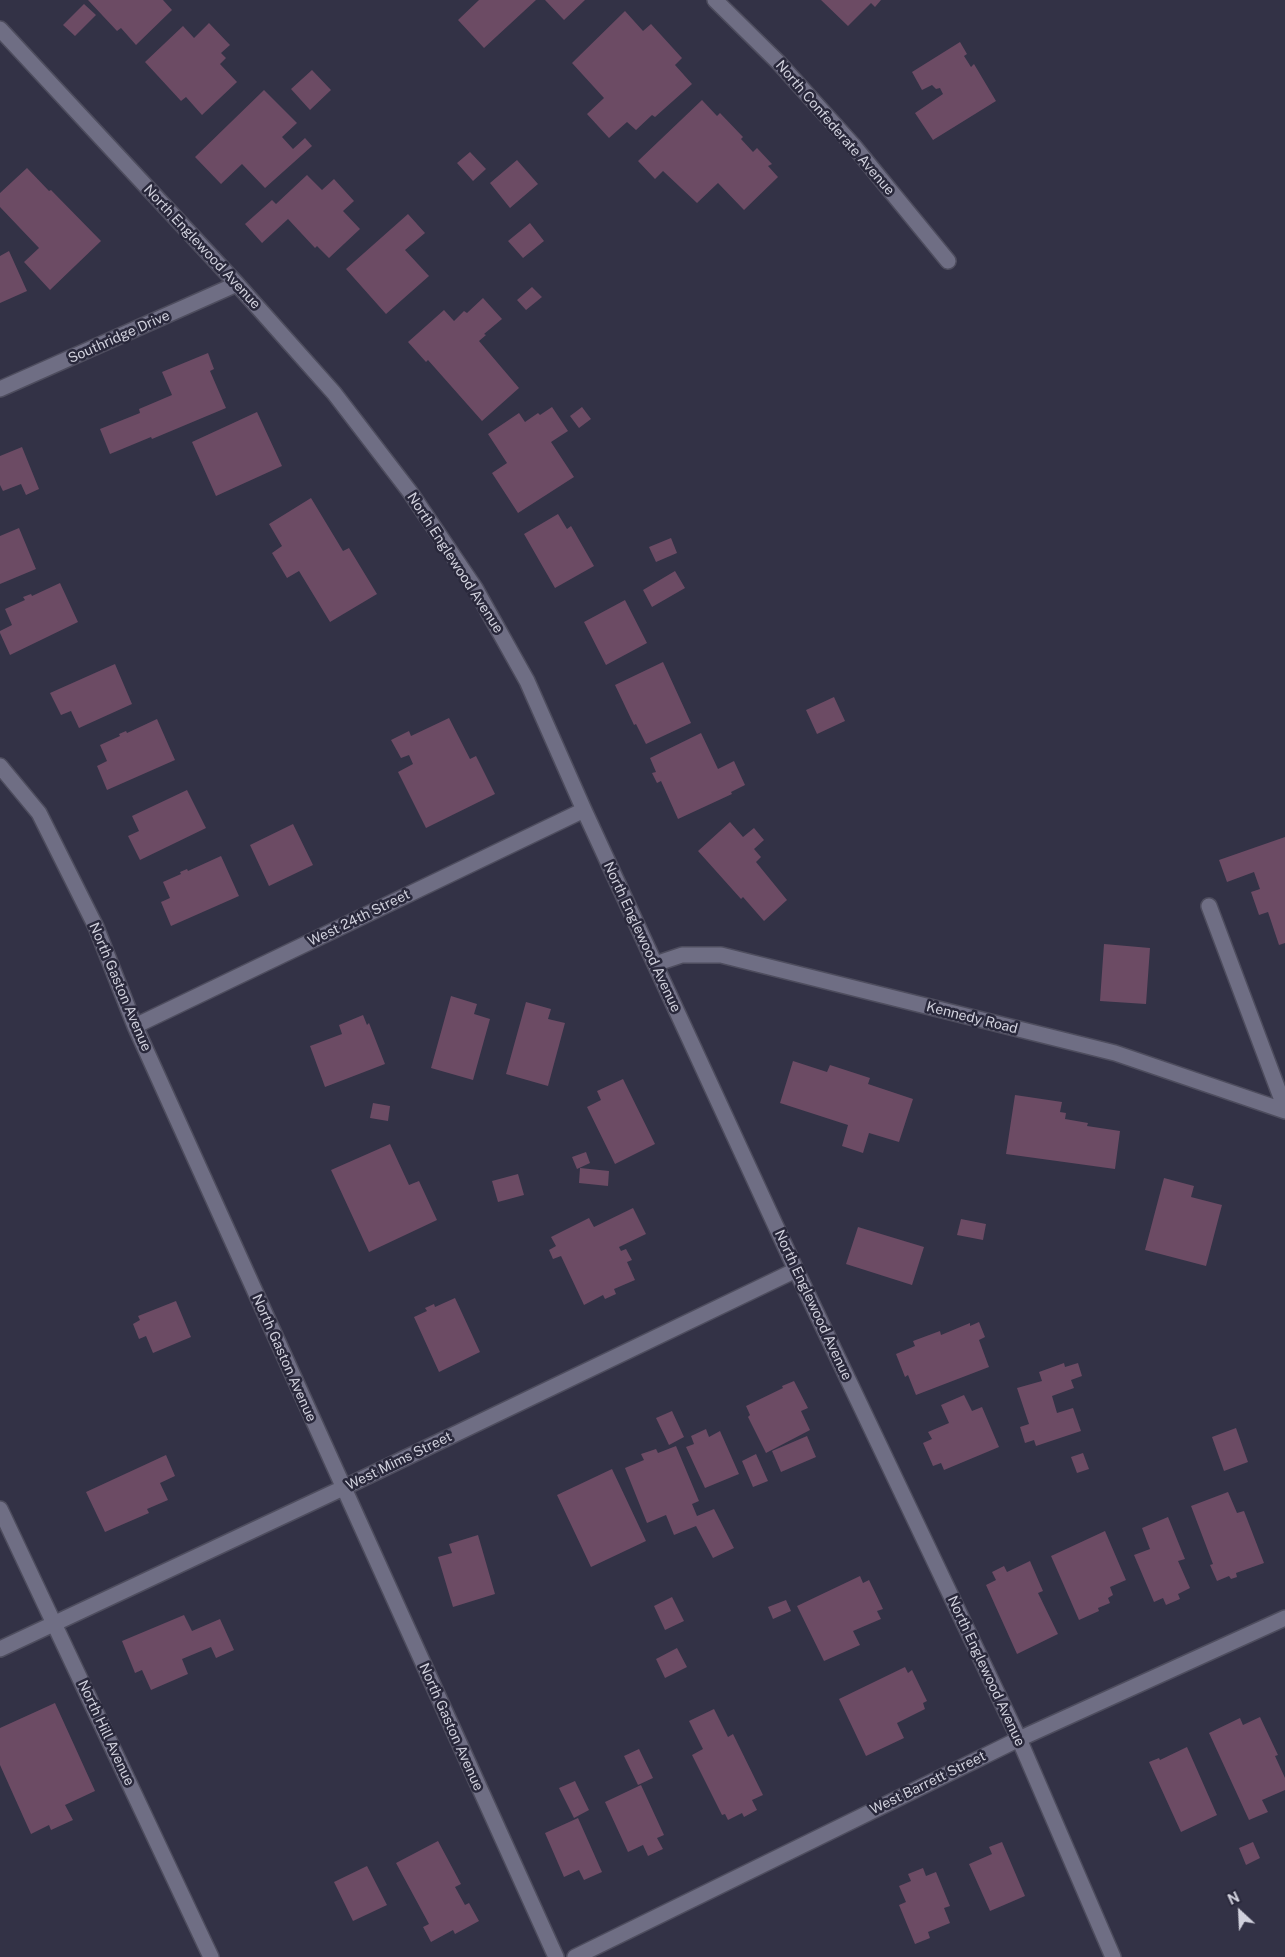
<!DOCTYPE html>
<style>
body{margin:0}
#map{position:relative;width:1285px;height:1957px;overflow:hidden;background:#333246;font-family:"Public Sans",sans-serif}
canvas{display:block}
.north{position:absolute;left:1215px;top:1887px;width:50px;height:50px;-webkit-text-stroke:4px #29283b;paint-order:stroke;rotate:335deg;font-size:14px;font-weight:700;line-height:20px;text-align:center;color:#d1d1dd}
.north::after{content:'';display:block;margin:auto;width:18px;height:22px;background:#d1d1dd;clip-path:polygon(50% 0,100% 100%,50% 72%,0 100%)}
</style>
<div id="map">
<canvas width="1285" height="1957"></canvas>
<div class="north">N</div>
</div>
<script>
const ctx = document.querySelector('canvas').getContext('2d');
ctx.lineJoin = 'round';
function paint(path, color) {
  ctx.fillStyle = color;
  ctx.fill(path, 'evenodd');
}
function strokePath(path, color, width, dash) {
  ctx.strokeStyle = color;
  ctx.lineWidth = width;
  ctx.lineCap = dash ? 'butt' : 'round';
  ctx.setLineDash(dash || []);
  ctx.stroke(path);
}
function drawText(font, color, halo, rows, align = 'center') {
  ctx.font = font + ' "Public Sans",sans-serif';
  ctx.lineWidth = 5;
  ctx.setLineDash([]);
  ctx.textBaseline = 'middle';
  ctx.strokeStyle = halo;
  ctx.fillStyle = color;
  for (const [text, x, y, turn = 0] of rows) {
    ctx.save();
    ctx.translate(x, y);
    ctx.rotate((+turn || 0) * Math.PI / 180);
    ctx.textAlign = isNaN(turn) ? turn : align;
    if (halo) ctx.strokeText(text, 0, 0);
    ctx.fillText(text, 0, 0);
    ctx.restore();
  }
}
paint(new Path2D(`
 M88 0H163L172 10 136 45 121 28 117 31Z
 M479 0H536L484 48 458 20Z
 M545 0H585L564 20Z
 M821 0H881L875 7 871 3 848 26Z
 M84 4 96 15 75 36 63 25Z
 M625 11 643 31 651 24 682 58 675 65 692 84 655 117 652 115 636 130 627 122 609 138 587 114 604 98 572 63Z
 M209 23 230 45 221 53 226 58 220 64 237 82 202 115 186 97 181 101 145 62 183 26 194 38Z
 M960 42 967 54 964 56 971 67 974 64 996 101 933 140 915 113 943 94 940 88 936 89 932 85 922 90 912 72Z
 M312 70 331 90 310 110 291 89Z
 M264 90 297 123 282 137 293 149 305 138 312 146 265 188 242 164 221 184 195 157Z
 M702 100 717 116 720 113 743 137 741 139 753 152 757 148 772 164 768 166 778 177 744 210 718 183 697 203 663 171 655 179 638 161Z
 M470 152 486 169 473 181 457 163Z
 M517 160 538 184 510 208 490 183Z
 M27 168 49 191 51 190 101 241 50 290 24 262 39 248 0 207V193Z
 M307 175 322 190 334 179 354 201 343 211 360 229 329 258 317 246 315 248 288 219 262 243 245 224 272 200 276 204Z
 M408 214 425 233 405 250 429 276 386 314 346 269Z
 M530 223 544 241 523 258 508 241Z
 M9 251 27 291 0 303V256Z
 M532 287 542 297 526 310 517 300Z
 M483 298 502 319 484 334 486 335 479 341 519 388 482 421 428 360 426 362 408 342 444 310 454 321 464 311 467 313Z
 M208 353 214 369 210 371 226 408 152 439 151 437 110 454 100 429 140 413 139 409 172 395 162 372Z
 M552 407 568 431 551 442 574 477 518 513 492 473 507 463 488 434 519 413 525 422 538 413 540 415Z
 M582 407 591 419 579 428 570 416Z
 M257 412 282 466 216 496 192 442Z
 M22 447 39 489 26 495 21 484 3 491 0 485V456Z
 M311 498 343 551 349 548 377 594 330 622 299 571 287 578 272 553 282 546 269 524Z
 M558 514 567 529 571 526 594 566 555 588 524 534Z
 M19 528 36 569 0 584V536Z
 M671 538 677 553 656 562 649 547Z
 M675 571 685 588 652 607 643 590Z
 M60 583 78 622 10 655 0 633V631L12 625 5 609 25 600 23 597 31 594 32 596Z
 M625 600 647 643 606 665 584 622Z
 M663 662 691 723 646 744 636 724 634 725 615 685Z
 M115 664 132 704 79 728 71 711 61 715 50 693Z
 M834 697 845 721 817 734 806 710Z
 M449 718 470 759 476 756 495 794 426 828 398 772 413 764 409 755 401 758 391 740 409 731 411 736Z
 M157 719 175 760 107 790 97 766 107 761 100 745 120 736 119 734 126 731 127 733Z
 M701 733 718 769 734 761 745 785 731 792 732 794 678 819 661 781 657 783 652 773 656 772 650 758Z
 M187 790 206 828 140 860 128 836 139 831 132 816Z
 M730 822 743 837 754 828 764 840 754 849 761 857 756 862 787 900 764 921 743 897 741 899 698 851Z
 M293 824 313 865 269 886 250 845Z
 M1285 837V943L1279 945 1268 912 1259 915 1251 892 1260 889 1254 872 1227 882 1219 860Z
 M221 856 239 896 171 926 161 902 170 898 163 882 181 874 180 872 187 869 188 871Z
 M1104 944 1150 948 1146 1004 1100 1001Z
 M451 996 477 1004 474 1014 490 1019 473 1080 431 1068Z
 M526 1002 551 1009 548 1019 565 1023 548 1086 506 1074Z
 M363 1015 367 1025 369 1023 385 1064 325 1087 310 1046 342 1034 339 1025Z
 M793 1061 827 1072 830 1065 870 1078 868 1084 913 1099 899 1142 869 1133 863 1153 842 1146 848 1125 780 1103Z
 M623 1079 655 1144 615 1164 587 1107 601 1100 597 1091Z
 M1015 1095 1062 1102 1060 1112 1066 1113 1065 1119 1088 1123 1087 1126 1120 1131 1115 1169 1006 1154Z
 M373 1103 390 1106 388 1121 370 1118Z
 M390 1144 409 1185 419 1181 437 1220 369 1252 331 1170Z
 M586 1152 590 1163 577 1169 572 1157Z
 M580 1168 609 1171 608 1186 579 1183Z
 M518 1174 524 1195 498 1202 492 1181Z
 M1164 1178 1194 1186 1191 1197 1222 1205 1206 1266 1145 1250Z
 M633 1208 646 1234 619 1247 621 1251 626 1249 632 1260 627 1262 635 1280 614 1289 616 1294 605 1299 603 1295 584 1305 561 1256 553 1259 549 1250 556 1246 551 1237 589 1218 594 1227Z
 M961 1219 986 1224 983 1240 957 1235Z
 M858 1227 924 1247 912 1285 846 1264Z
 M455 1298 480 1352 439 1372 414 1317 427 1311 425 1308 434 1304 435 1307Z
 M176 1301 191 1337 153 1353 146 1336 139 1339 133 1324 140 1320 138 1316Z
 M979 1322 985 1337 979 1340 989 1367 916 1395 908 1375 905 1377 896 1354 915 1346 913 1341 940 1331 941 1335 970 1323V1326Z
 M1064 1363 1065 1367 1078 1363 1082 1376 1071 1380 1074 1388 1052 1396 1057 1413 1073 1408 1081 1431 1036 1446 1034 1440 1025 1443 1020 1427 1029 1424 1017 1388 1042 1381 1039 1372Z
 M794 1381 808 1408 801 1411 810 1430 766 1453 748 1417 750 1415 746 1406 783 1388 782 1386Z
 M964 1395 972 1411 982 1407 999 1447 944 1470 941 1463 933 1466 923 1443 932 1439 928 1432 949 1423 941 1405Z
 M672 1411 684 1437 669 1445 656 1418Z
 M1236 1428 1248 1462 1224 1471 1212 1437Z
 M706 1429 709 1437 720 1431 739 1474 705 1488 686 1447 694 1444 691 1436Z
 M807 1436 816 1457 781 1472 772 1451Z
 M676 1446 699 1501 692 1504 697 1516 714 1509 734 1548 713 1558 696 1526 674 1535 666 1515 647 1523 625 1468 644 1460 641 1454 656 1449 658 1453Z
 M1083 1453 1089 1469 1077 1473 1071 1457Z
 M756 1454 768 1481 753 1487 742 1461Z
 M166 1455 175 1476 160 1483 168 1500 147 1509 149 1513 105 1532 86 1492Z
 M612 1469 646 1541 591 1567 557 1495Z
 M1228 1492 1237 1513 1244 1511 1264 1563 1236 1573 1237 1577 1231 1579 1229 1576 1217 1581 1210 1565 1213 1564 1191 1506Z
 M1168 1517 1185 1559 1178 1561 1190 1588 1178 1594 1180 1599 1166 1605 1163 1598 1154 1602 1134 1555 1150 1549 1142 1528Z
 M1105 1531 1126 1580 1110 1587 1113 1595 1108 1598 1110 1603 1098 1608 1099 1611 1079 1620 1051 1556Z
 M478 1535 495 1594 453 1607 438 1557 452 1553 449 1544Z
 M1030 1561 1043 1591 1038 1593 1058 1634 1017 1654 986 1585 996 1580 992 1572 1004 1566 1007 1572Z
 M860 1576 863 1583 869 1580 883 1609 877 1611 881 1619 853 1631 860 1645 824 1661 797 1606Z
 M672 1597 684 1621 665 1630 654 1606Z
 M786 1600 791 1611 773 1619 768 1607Z
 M184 1615 192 1631 220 1619 234 1650 216 1658 211 1647 182 1659 188 1674 151 1690 142 1670 135 1673 122 1641Z
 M677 1648 687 1667 665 1678 656 1659Z
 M905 1667 908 1673 912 1670 927 1701 923 1703 925 1709 897 1723 904 1738 866 1756 839 1699Z
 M55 1703 95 1791 65 1805 73 1820 51 1830 49 1825 31 1834 0 1765V1728Z
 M714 1709 728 1737 733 1734 763 1795 752 1800 757 1810 744 1817 742 1813 728 1820 725 1814 722 1815 692 1755 703 1749 689 1721Z
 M1260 1717 1278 1755 1275 1756 1285 1778V1790L1262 1800 1268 1812 1249 1820 1209 1733 1240 1718 1243 1725Z
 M1187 1747 1217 1815 1181 1832 1149 1762 1159 1758 1160 1760Z
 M639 1749 653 1778 638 1785 624 1756Z
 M575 1781 589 1810 574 1818 559 1788Z
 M641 1785 664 1835 657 1838 663 1849 648 1856 643 1845 628 1852 605 1802Z
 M578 1818 602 1872 584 1880 579 1870 564 1877 545 1833Z
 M438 1841 461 1884 455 1887 465 1905 469 1903 479 1921 455 1934 453 1930 431 1942 423 1927 429 1924 396 1863Z
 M1002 1842 1025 1896 990 1911 969 1864 992 1854 989 1847Z
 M1253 1842 1260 1858 1246 1865 1239 1848Z
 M367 1866 387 1905 353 1921 334 1882Z
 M923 1868 926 1876 936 1872 950 1906 944 1908 950 1923 928 1932 930 1938 915 1944 899 1905 906 1902 899 1886 911 1881 908 1874Z`), '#6c4b64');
const minor = new Path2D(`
 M715 0 779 63 853 145 948 261
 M0 29 237 284 334 393 410 492 475 588 527 681 584 810 796 1270 1019 1739 1113 1957
 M0 389 237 284
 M0 766 39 813 96 927 135 1026 556 1957
 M1209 906 1285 1108
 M655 964 682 955H721L1115 1053 1285 1111
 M135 1026 584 810
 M0 1509 211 1957
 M0 1649 343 1488 796 1270
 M575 1957 1019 1739 1285 1618`);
strokePath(minor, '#4e4d5e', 18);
strokePath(minor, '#6f6e84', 15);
drawText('14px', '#d1d1dd', '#29283b', [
 ["North Confederate Avenue",835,128,49],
 ["North Englewood Avenue",202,247,47],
 ["Southridge Drive",119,337,-24],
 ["North Englewood Avenue",455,563,57],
 ["West 24th Street",359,918,-26],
 ["North Englewood Avenue",642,937,65],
 ["North Gaston Avenue",120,987,67],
 ["Kennedy Road",972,1018,14],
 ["North Englewood Avenue",813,1305,65],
 ["North Gaston Avenue",284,1358,66],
 ["West Mims Street",399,1461,-26],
 ["North Englewood Avenue",986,1671,65],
 ["North Gaston Avenue",451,1727,66],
 ["North Hill Avenue",106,1733,65],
 ["West Barrett Street",928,1783,-26]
]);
</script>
